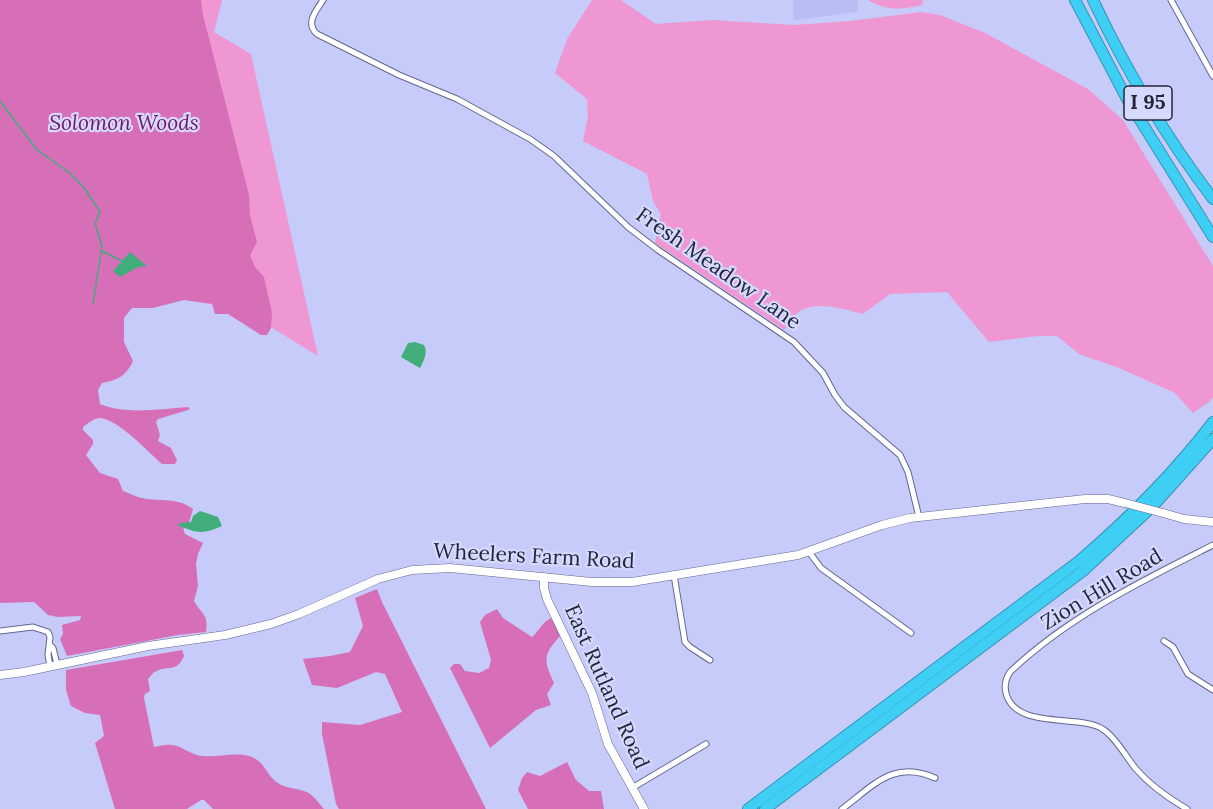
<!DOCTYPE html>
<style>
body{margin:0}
canvas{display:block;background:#c6cbf9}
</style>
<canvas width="1213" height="809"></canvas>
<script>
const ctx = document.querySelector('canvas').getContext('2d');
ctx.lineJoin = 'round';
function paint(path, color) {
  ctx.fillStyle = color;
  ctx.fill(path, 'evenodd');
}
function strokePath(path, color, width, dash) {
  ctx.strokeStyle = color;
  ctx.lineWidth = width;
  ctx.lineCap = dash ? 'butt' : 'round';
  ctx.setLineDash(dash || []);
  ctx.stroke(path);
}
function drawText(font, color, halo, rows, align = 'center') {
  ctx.font = font + ' Lora,serif';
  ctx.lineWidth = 4.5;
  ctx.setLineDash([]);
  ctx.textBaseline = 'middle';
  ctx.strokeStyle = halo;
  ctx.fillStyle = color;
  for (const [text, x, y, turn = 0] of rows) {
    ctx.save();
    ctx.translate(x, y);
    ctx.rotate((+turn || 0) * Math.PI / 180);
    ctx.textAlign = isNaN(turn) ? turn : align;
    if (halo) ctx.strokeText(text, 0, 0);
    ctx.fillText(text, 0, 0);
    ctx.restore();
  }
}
paint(new Path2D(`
 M793 0H858V12L794 20Z`), '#b8bef3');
paint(new Path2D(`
 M0 0H222L214 32 251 54 318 356 261 321Z
 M592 0H621L656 24 712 20 794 25 850 21 922 12 940 15 985 33 1088 89 1123 120 1213 266V397L1209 402 1193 413 1175 393 1119 368 1079 354 1057 336H1038L989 342 947 292 890 294 863 314C843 309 813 299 796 314 791 318 788 325 784 330L655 243 661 214 653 201 647 174 583 141 588 117 587 99 555 73 567 39Z
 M868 0H923L922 5C902 10 887 11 868 0Z`), '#ee97d2');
paint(new Path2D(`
 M0 0H201L203 15 249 195 250 215 257 242 250 255 255 267 264 277 272 313 271 328 267 335H261L228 314H215L212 304 184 300 153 308H132L124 318V342L133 361C126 376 118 380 102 383L98 390 100 404C126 415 160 409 188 407L190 409 188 410 158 419 156 422 160 435 158 441 171 448 177 460 175 464H162C146 450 119 420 100 418 94 418 87 424 83 427V430L93 440V444L86 455 100 473 118 479 123 491C129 493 136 497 142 498 161 502 177 497 193 509L189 523 178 525 183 527 185 534 203 543 198 554 196 564 198 586 194 601C201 614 209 614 206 632L178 635 67 656 60 639 63 634 62 625 80 620 81 616 58 617 48 615 34 602 0 603Z
 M377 589 382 602 486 809H339L336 804 322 734V722L360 725 402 712 385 674 376 672 337 688 312 685 303 659 330 656 350 652 363 626 355 598Z
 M497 609 503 618 532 637C539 631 542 622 551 618L561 635C543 655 543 659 554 683L547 694 551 705 536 710 490 748 450 668 454 664H460L465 671 479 673 489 668 491 660 480 622 485 615Z
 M182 650 184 656C176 674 168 664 155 672 152 673 151 676 148 679L150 691 145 694 144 698 154 747C160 746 167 744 172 745 181 745 190 755 202 756 218 758 236 751 252 757 266 763 266 775 278 783 285 788 295 788 304 791 313 794 318 802 324 809H213L204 800H201L187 809H115L95 743 104 736 100 715 85 713 71 706 66 690V670Z
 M567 762 576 780 589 791H601L604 809H528L518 790 522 778 527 772 540 776Z`), '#d76fb8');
paint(new Path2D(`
 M130 252 147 266 138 267 120 277 113 271Z
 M415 342 424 345C428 353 424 360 420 368L401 357 408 343Z
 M200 511 218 517 222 526C201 535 197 533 177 525L181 523 191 522 193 516Z`), '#41ad7b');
strokePath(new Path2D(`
 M0 101 37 150 70 173 85 189 100 212 95 224 102 246 93 304
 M102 251 122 261`), '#41ad7b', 1.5);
const minor = new Path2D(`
 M323 0C316 11 305 23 317 34L399 75 457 99 530 139 554 156 628 227 658 250 794 342 823 373 835 395 844 407 900 455 908 472 919 517
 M1171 0 1213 76
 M809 552 821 568 911 633
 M674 575 685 642 690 647 710 660
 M0 631 33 627 48 632 50 637 48 655 50 666
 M1164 641 1173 647 1188 674 1213 690
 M51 646 53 648 57 664
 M632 788 706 744
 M842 809C873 786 894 759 935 778
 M1187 809C1170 799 1149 784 1136 769 1126 757 1117 739 1104 730 1082 713 1015 731 1006 693 1004 685 1006 678 1010 672 1069 616 1142 581 1213 545`);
const secondary = new Path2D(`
 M1163 513 1184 519 1213 522
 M544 577V588L547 599 592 693 608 744 644 809
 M0 675 24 672 148 646 225 635 271 624 299 614 378 579 412 570 450 568 592 582H632L798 555 882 525 910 518 1085 499H1108L1125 503`);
const motorway = new Path2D(`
 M1075 0 1127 99 1213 237
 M1093 0C1126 70 1166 137 1213 199
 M748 809 1079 561C1128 519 1174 473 1213 422
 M765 809 1083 571 1154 505 1213 439`);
strokePath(minor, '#636790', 7);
strokePath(secondary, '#636790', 9);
strokePath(motorway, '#3693b2', 12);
strokePath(minor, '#fff', 5);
strokePath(secondary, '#fff', 8);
strokePath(motorway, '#3fcef4', 10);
const secondaryBridge = new Path2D(`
 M1125 503 1163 513`);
strokePath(secondaryBridge, '#636790', 9, []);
strokePath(secondaryBridge, '#fff', 8);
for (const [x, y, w] of [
 [1148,103,48]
]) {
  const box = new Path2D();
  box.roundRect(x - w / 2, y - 17, w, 34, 4.5);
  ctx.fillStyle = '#d5d9fe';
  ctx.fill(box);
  strokePath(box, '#242637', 1.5);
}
drawText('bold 20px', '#242637', null, [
 ["I 95",1148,103]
]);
drawText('italic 21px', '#75175e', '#d5d9fe', [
 ["Solomon Woods",124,124]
]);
drawText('21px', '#242637', '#d5d9fe', [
 ["Fresh Meadow Lane",718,269,35],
 ["Wheelers Farm Road",534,557,3],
 ["Zion Hill Road",1102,590,-31],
 ["East Rutland Road",606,687,66]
]);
</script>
